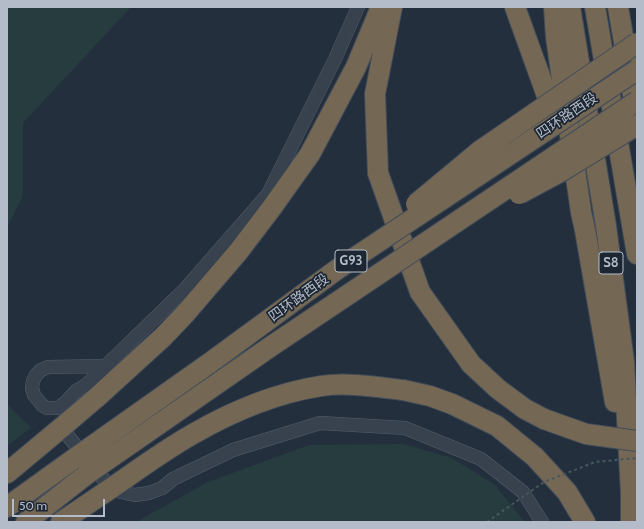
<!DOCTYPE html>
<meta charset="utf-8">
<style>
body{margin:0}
#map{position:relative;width:644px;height:529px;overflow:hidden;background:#242f3e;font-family:Cabin,sans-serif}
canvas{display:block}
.frame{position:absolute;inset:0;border:8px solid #b4bcc9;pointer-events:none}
.scale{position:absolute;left:12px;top:499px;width:93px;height:18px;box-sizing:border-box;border:2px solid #b4bcc9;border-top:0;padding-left:5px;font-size:12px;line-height:14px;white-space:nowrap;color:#b4bcc9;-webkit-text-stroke:3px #1d2633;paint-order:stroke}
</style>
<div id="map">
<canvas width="644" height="529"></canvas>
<div class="frame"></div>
<div class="scale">50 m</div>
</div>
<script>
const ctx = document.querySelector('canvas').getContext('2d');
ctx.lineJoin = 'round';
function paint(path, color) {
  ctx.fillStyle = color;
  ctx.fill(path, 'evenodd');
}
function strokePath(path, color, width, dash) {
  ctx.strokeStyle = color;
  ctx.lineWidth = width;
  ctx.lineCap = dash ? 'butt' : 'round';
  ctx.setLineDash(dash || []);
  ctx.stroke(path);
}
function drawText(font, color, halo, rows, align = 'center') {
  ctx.font = font + ' Cabin,"Noto Sans SC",sans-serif';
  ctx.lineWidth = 3.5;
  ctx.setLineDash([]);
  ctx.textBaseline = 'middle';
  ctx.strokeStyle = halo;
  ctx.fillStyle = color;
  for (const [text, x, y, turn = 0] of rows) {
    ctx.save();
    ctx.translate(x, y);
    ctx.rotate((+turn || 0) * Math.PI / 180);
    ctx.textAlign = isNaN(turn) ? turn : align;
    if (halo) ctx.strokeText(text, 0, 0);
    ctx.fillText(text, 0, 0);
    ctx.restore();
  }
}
paint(new Path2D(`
 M7 7H131L23 123V196L7 228Z
 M7 404 31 428 7 446Z
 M404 444 452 458 495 485 525 522H136L208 482 309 445Z`), '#263c3f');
const minor = new Path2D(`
 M105 366 48 367 41 370 36 375 33 381 32 388 34 395 42 405 47 408H58L67 401 76 391 86 385 184 290 268 194 335 59 358 7
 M65 419V424L68 436 109 486 121 492 135 495 149 493 162 488 173 479 233 450 320 423 405 428 481 459 523 492 542 522`);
const highway = new Path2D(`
 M392 7 375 94 378 173 420 292 471 364 498 389 525 409 544 419
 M515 7 555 118
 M554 7 556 37 581 212 585 230 615 402
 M570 7 606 226 624 362 631 493V522
 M595 7 637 254
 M618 7 637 118
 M403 390 430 396 452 404 497 426 535 457 567 492 585 522
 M96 398 163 337 184 315 238 252 270 210 310 154 356 67 381 7
 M7 473 61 428
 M7 507 71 461
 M26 522 87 474
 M61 522 101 495`);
strokePath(minor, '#565f6c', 14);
strokePath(highway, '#434c59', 22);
strokePath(minor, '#38414e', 13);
strokePath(highway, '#746855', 20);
const highwayBridge = new Path2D(`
 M519 194 562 171 637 125
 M416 204 481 150 637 43
 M544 419 586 434 637 441
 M61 428 96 398
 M71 461 211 362 339 268 637 70
 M87 474 270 347 637 101
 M101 495C131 475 161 452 193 434 231 412 277 393 321 386 347 382 377 387 403 390`);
strokePath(highwayBridge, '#434c59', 22, []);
strokePath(new Path2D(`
 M487 522 544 482 595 462 637 458`), '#44595c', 2, [3, 3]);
strokePath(highwayBridge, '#746855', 20);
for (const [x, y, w] of [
 [351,261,32],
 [611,263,24]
]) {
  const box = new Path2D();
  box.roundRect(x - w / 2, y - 11, w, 22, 3);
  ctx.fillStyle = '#1d2633';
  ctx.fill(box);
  strokePath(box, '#b4bcc9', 1);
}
drawText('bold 13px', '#b4bcc9', null, [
 ["G93",351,261],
 ["S8",611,263]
]);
drawText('14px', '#b4bcc9', '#1d2633', [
 ["四环路西段",567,116,-34],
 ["四环路西段",299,298,-36]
]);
</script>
